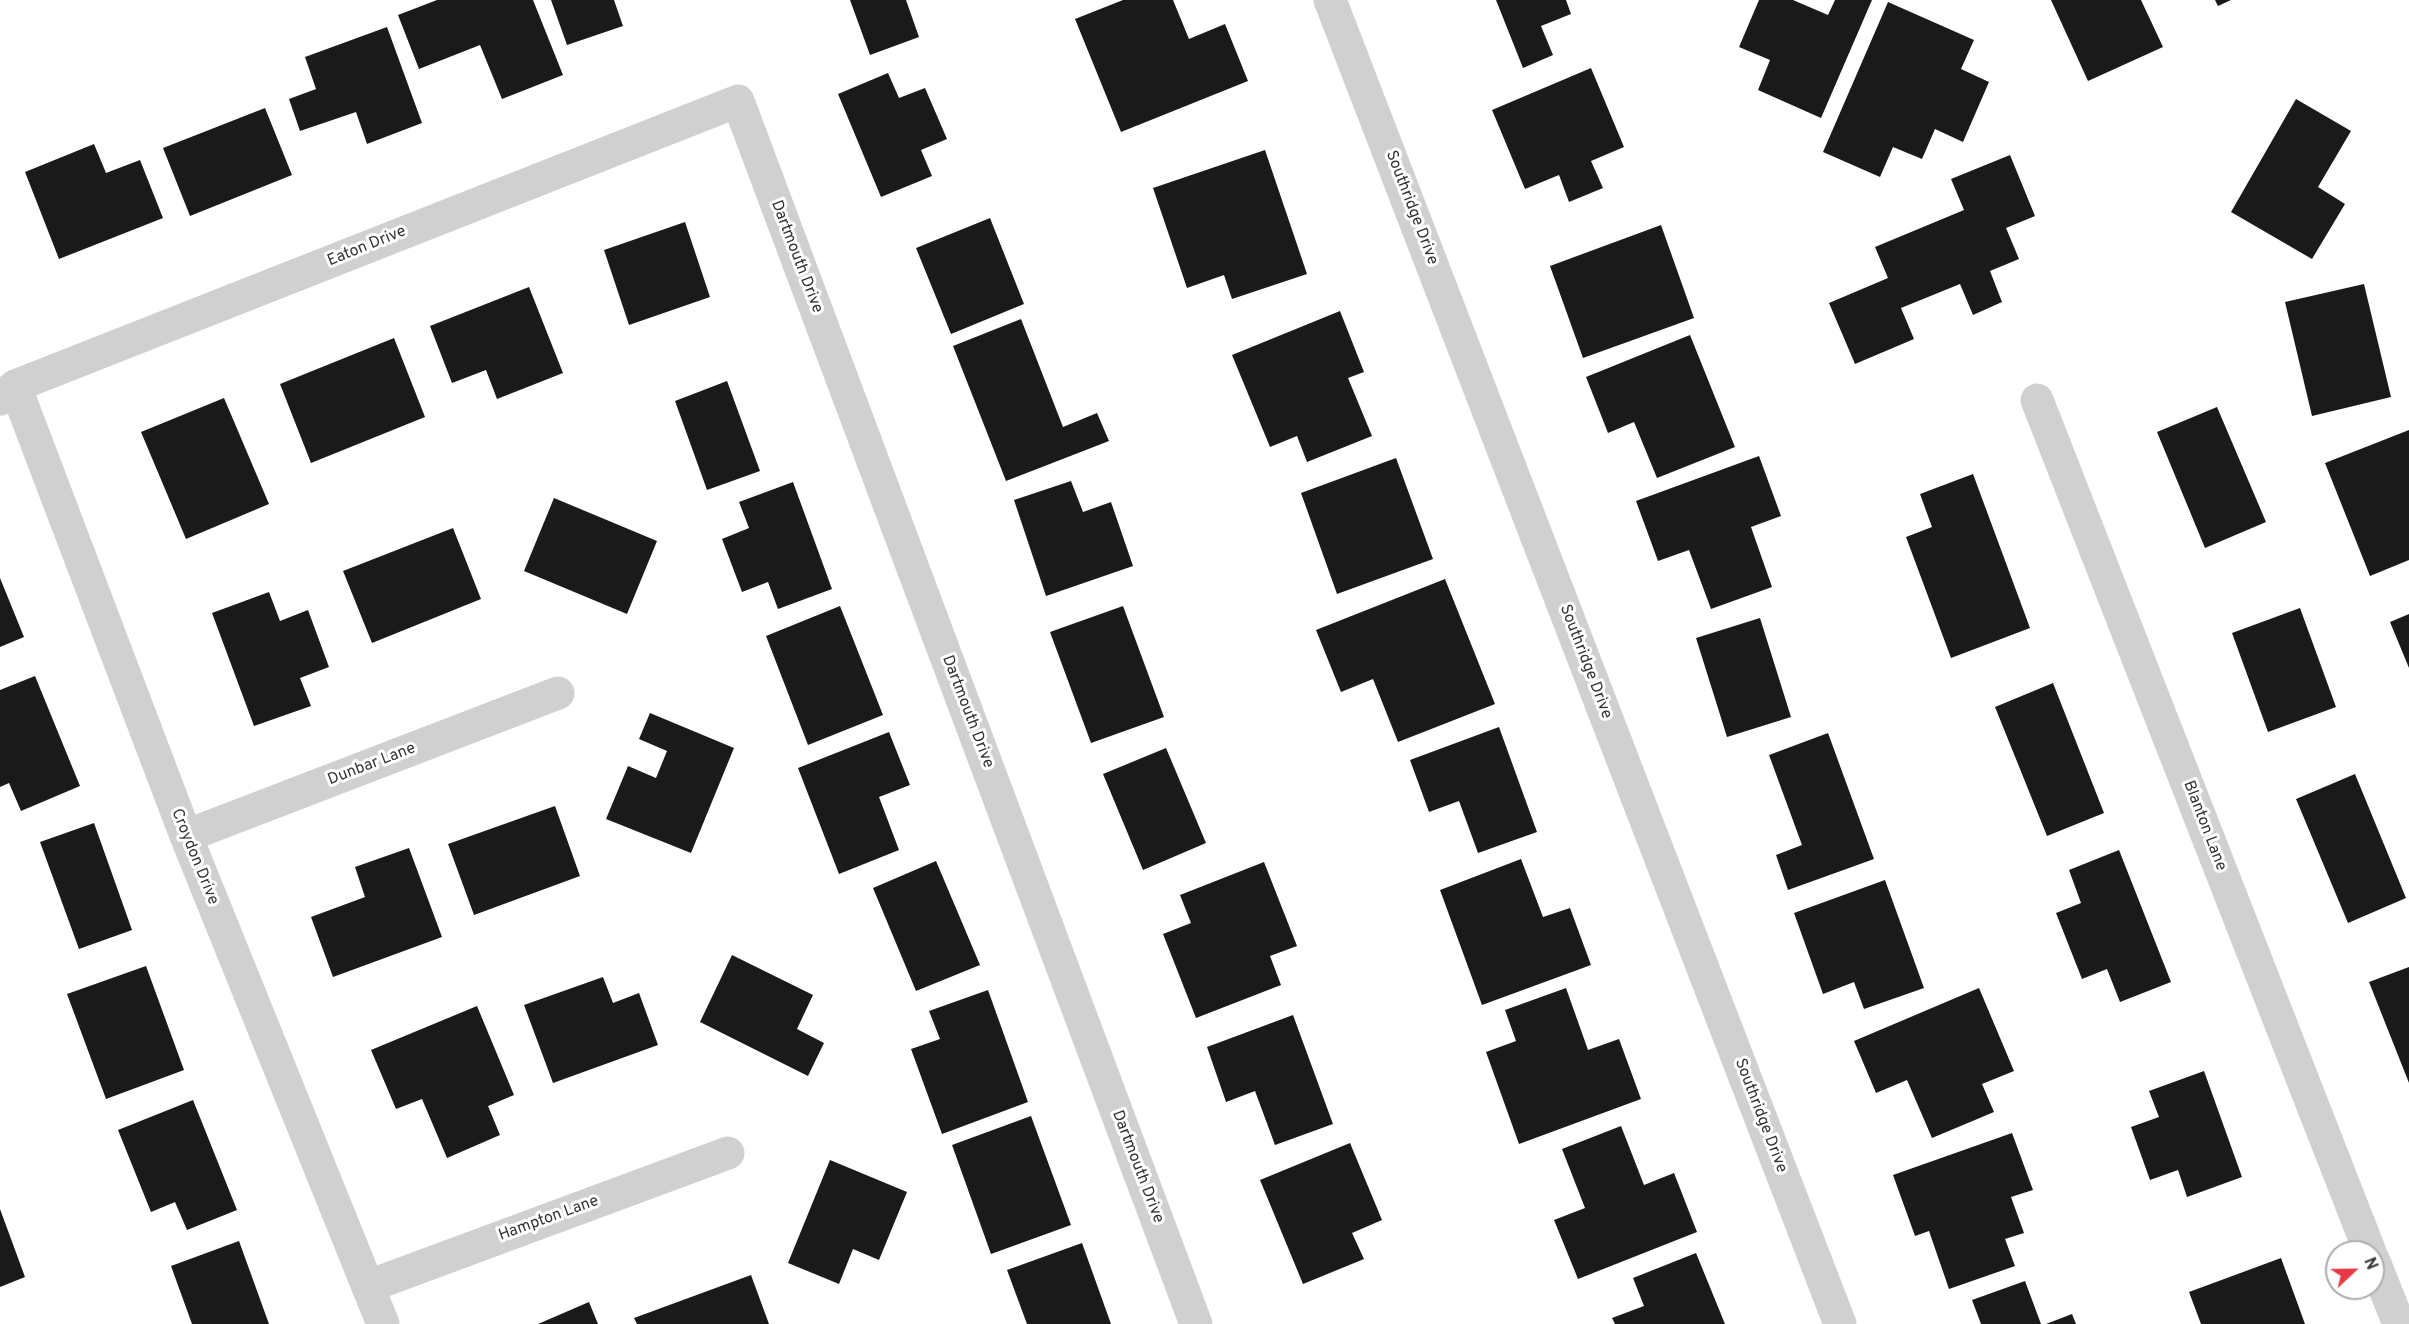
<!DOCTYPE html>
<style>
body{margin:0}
#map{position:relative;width:2409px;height:1324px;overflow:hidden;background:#fff;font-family:Overpass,sans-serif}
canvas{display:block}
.north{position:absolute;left:2325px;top:1240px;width:60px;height:60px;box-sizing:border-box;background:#fff;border:2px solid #adadad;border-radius:50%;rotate:68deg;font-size:16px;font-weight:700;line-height:24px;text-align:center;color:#333}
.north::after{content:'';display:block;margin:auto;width:21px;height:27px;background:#e63946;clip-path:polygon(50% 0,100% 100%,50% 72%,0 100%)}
</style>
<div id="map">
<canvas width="2409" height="1324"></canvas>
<div class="north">N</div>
</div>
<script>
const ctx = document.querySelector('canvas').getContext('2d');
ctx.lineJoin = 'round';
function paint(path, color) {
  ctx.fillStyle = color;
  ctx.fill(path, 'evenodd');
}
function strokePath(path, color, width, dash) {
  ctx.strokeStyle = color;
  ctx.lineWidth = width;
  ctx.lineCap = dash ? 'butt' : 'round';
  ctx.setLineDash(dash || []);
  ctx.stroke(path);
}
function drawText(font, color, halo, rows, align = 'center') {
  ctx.font = font + ' Overpass,sans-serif';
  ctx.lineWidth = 6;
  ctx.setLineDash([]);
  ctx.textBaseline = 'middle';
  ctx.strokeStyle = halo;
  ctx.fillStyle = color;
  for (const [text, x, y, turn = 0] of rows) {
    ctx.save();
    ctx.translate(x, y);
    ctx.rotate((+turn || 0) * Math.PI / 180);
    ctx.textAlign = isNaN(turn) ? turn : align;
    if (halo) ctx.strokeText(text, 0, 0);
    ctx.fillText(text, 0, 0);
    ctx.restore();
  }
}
paint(new Path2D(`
 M437 0H533L563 75 502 99 480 45 419 69 398 15Z
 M551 0H614L623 26 567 45Z
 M850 0H906L919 37 870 55Z
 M1123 0H1173L1189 39 1225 24 1248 81 1121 132 1075 19Z
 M1496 0H1566L1571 14 1541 26 1553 55 1523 68Z
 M1759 0H1793L1828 15 1835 0H1872L1821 118 1758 90 1770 60 1739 47Z
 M2051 0H2141L2163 47 2088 81Z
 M2215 0H2231L2218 6Z
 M1888 2 1974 40 1961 69 1989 82 1963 142 1935 129 1922 159 1893 147 1880 177 1823 152Z
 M387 27 422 123 367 144 356 112 300 131 289 99 316 89 305 57Z
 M1591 68 1624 147 1591 161 1603 188 1569 202 1559 175 1525 189 1492 110Z
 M888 73 899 98 925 88 947 139 921 150 932 176 881 197 838 94Z
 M2296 99 2351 131 2318 187 2345 204 2312 259 2231 212Z
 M265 108 292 175 190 216 163 148Z
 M94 144 106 173 140 160 163 218 59 259 25 172Z
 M1265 150 1307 274 1232 299 1224 275 1187 288 1153 188Z
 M2010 155 2035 216 2006 228 2019 259 1990 271 2002 302 1973 315 1960 284 1901 308 1914 339 1855 364 1829 303 1888 278 1875 247 1964 210 1951 179Z
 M990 218 1024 304 951 334 916 248Z
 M685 222 710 297 629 325 604 250Z
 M1661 225 1694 318 1583 358 1550 266Z
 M2364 284 2391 397 2312 416 2285 302Z
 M529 287 563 373 497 399 486 370 452 383 430 326Z
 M1340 311 1364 372 1348 378 1372 436 1307 462 1297 436 1270 447 1232 355Z
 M1021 319 1063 427 1097 413 1109 441 1006 481 953 346Z
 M1690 335 1735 447 1657 478 1634 422 1608 433 1586 377Z
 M394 338 425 417 311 463 280 384Z
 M727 381 760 471 707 490 675 401Z
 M224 398 269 504 186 539 141 432Z
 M2217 407 2266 522 2205 548 2157 432Z
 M2409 430V560L2370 576 2325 463Z
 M1759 456 1781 516 1751 527 1772 587 1711 609 1689 550 1658 561 1636 501Z
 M1396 458 1433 559 1337 594 1301 493Z
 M1973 474 2030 628 1951 658 1906 537 1932 527 1920 494Z
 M1071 481 1083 512 1111 502 1133 566 1046 596 1014 500Z
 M793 482 832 589 778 609 768 582 742 592 722 539 749 528 739 502Z
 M554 498 657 541 627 614 524 571Z
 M453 528 481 599 372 643 343 571Z
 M0 578 24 637 0 647Z
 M1445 579 1495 704 1398 742 1373 679 1341 692 1316 630Z
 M269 592 280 621 308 610 329 667 300 678 311 706 254 726 212 613Z
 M840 606 883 715 808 745 766 636Z
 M1123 606 1164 717 1091 743 1050 632Z
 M2300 608 2336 707 2268 732 2232 633Z
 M2409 614V668L2390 622Z
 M1760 618 1791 717 1727 737 1696 638Z
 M35 676 80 786 21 811 9 783 0 787V690Z
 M2053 683 2104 813 2047 836 1995 707Z
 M650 713 734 748 691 853 606 819 628 766 656 778 667 751 639 739Z
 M1499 727 1537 832 1478 853 1459 801 1429 812 1410 760Z
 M889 732 910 785 879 797 899 850 839 874 798 768Z
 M1828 733 1874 859 1788 890 1776 855 1802 845 1769 755Z
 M1166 748 1206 843 1143 870 1103 774Z
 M2355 774 2406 898 2348 923 2296 799Z
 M555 806 580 876 474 915 448 844Z
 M94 823 132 930 79 949 40 842Z
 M409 848 442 937 333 977 311 917 365 897 355 867Z
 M2119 850 2171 982 2120 1002 2107 969 2082 979 2056 913 2081 903 2069 870Z
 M1521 859 1543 917 1570 908 1591 965 1482 1005 1440 890Z
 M936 861 980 965 916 991 873 888Z
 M1264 862 1297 946 1270 956 1281 985 1196 1018 1163 934 1191 923 1180 895Z
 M1885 880 1924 988 1864 1009 1854 982 1823 994 1794 913Z
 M732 955 813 995 797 1029 824 1043 808 1076 700 1022Z
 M146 966 184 1070 106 1099 67 994Z
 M2409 967V1083L2369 982Z
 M603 977 613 1003 639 993 658 1045 553 1083 524 1005Z
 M1566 988 1588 1050 1619 1039 1641 1099 1519 1144 1486 1052 1516 1041 1505 1010Z
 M1979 988 2014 1071 1982 1084 1994 1112 1932 1138 1907 1080 1876 1093 1854 1041Z
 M988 990 1028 1102 942 1134 911 1049 940 1039 929 1011Z
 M477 1006 514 1095 488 1106 500 1135 447 1158 422 1099 396 1109 371 1050Z
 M1293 1015 1333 1124 1275 1145 1255 1091 1226 1102 1207 1047Z
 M2204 1071 2242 1177 2187 1197 2178 1170 2150 1180 2131 1127 2159 1117 2149 1091Z
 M193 1100 237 1210 187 1230 175 1202 151 1212 118 1130Z
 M1031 1116 1071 1225 991 1254 952 1145Z
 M1621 1126 1644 1185 1674 1173 1697 1232 1578 1279 1554 1220 1585 1208 1562 1149Z
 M2012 1133 2033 1190 2011 1197 2024 1233 2005 1239 2015 1266 1949 1289 1929 1231 1915 1236 1893 1175Z
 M1350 1143 1382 1220 1352 1233 1364 1259 1303 1284 1260 1180Z
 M830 1160 907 1192 879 1260 853 1249 839 1284 788 1263Z
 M0 1209 25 1277 0 1287Z
 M239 1241 269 1324H192L171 1266Z
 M1082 1243 1111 1324H1027L1007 1270Z
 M1696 1253 1725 1324H1615L1612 1318 1644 1306 1633 1278Z
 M2281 1258 2305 1324H2201L2189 1292Z
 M751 1275 769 1324H637L634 1318Z
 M2025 1281 2041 1324H1981L1972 1300Z
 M589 1302 598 1324H538Z
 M2072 1314 2076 1324H2046Z`), '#1a1a1a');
strokePath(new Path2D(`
 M1330 0 1840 1324
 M15 386 186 836 383 1324
 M0 399 15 386 738 101 1196 1324
 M2037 400 2370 1252
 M186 836 558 693
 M2373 1259 2399 1324
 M369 1286 728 1153`), '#d0d0d0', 33);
drawText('16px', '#333', '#fff', [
 ["Southridge Drive",1411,208,69],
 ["Eaton Drive",367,247,-22],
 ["Dartmouth Drive",796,257,69],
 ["Southridge Drive",1585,662,69],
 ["Dartmouth Drive",967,712,69],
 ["Dunbar Lane",372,765,-21],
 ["Blanton Lane",2204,826,69],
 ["Croydon Drive",194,857,68],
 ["Southridge Drive",1760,1116,69],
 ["Dartmouth Drive",1137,1167,69],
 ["Hampton Lane",549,1219,-20]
]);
</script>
